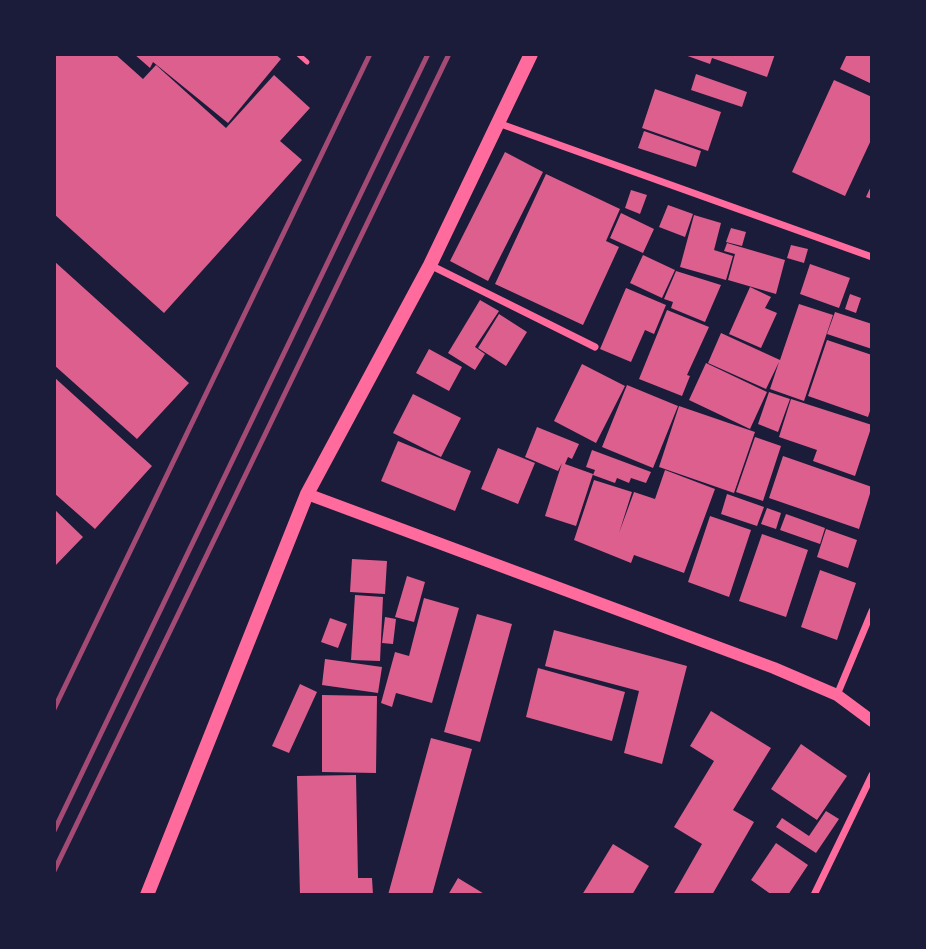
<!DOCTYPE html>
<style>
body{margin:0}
#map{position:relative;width:926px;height:949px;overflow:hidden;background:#1b1b3a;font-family:"Sofia Sans Condensed",sans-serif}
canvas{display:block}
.frame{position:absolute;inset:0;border:56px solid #1b1b3a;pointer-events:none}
</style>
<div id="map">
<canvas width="926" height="949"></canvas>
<div class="frame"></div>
</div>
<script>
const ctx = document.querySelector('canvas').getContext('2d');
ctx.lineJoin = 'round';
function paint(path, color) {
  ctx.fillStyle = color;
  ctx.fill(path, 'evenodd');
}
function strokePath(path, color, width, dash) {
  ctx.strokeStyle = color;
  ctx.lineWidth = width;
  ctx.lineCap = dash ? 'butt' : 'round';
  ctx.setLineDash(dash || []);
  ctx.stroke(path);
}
paint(new Path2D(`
 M54 54H115L143 79 156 65 226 128 274 75 310 108 280 141 302 160 164 313 54 214Z
 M134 54H275L281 59 228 123 153 62 150 68Z
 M682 54H775L767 77 712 58 710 64Z
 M847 54H872V84L840 69Z
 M696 74 747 92 742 107 691 90Z
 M834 80 872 97V138L845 196 792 172Z
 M655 89 721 112 708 151 642 128Z
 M644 131 701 151 696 167 638 148Z
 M505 152 543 172 488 281 450 261Z
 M546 174 620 209 606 241 619 247 583 325 495 284Z
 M872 184V199L866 197Z
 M631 190 647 195 640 214 625 208Z
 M668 205 693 214 685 237 659 227Z
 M621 213 654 229 643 253 610 238Z
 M694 215 721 223 714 250 733 256 726 280 680 267Z
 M731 228 746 232 742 246 726 242Z
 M727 243 785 260 776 294 728 280 735 254 724 251Z
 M791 245 808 249 804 263 787 258Z
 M643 255 675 270 662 298 630 283Z
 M54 261 189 383 137 439 54 365Z
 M810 264 850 278 839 308 800 294Z
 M676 271 721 285 705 322 671 308 673 302 664 299Z
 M750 287 771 297 765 308 777 313 761 348 729 334Z
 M626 288 666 305 654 334 645 330 631 362 600 349Z
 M850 294 861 298 856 313 845 309Z
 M480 300 499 311 475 347 485 354 475 370 448 353Z
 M799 304 833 315 804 401 770 389 779 362 766 389 708 363 721 333 780 360Z
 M667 310 709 327 687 375 690 376 682 396 639 379Z
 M835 312 872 324V349L827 334Z
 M499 314 527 332 506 366 478 348Z
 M827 340 872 355V405L868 417 808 396Z
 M429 349 462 367 449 391 416 373Z
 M706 363 767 392 750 429 689 400Z
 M582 364 625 386 596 443 554 421Z
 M54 377 152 466 95 529 54 493Z
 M627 385 678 406 653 468 602 447Z
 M769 392 790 399 778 432 758 424Z
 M413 394 461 418 441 457 393 433Z
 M791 399 872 425 855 476 813 461 817 450 779 437Z
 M679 406 755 432 734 493 659 467Z
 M537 427 579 444 572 459 568 457 565 464 593 474 576 526 545 516 562 463 558 471 525 457Z
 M755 437 781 446 763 501 736 492Z
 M398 441 471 471 455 511 381 481Z
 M498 448 535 463 518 504 481 489Z
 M592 450 651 472 646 483 631 478 629 483 617 478 615 483 593 475 595 470 586 467Z
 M783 456 872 487 859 529 769 498Z
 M665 470 715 489 684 573 634 555 631 563 574 540 594 480 632 492 619 533 634 492 655 499Z
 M727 494 764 507 757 526 721 514Z
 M767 508 781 513 776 529 761 524Z
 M54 509 83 537 54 567Z
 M786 514 825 528 820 544 780 530Z
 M710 516 751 530 729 597 688 582Z
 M826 529 857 540 848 568 817 557Z
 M762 534 808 550 786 617 739 601Z
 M352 559 387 561 385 594 350 592Z
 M820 570 856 583 837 640 801 627Z
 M407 576 425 582 414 622 395 617Z
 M355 595 383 597 380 661 351 660Z
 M424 598 459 608 432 703 396 693 392 707 381 703 395 652 409 656Z
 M477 614 512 624 480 742 444 732Z
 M385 617 396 619 393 644 382 643Z
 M330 618 347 624 338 648 321 642Z
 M554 630 687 666 662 764 624 753 639 691 545 666Z
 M325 659 382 667 378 693 322 685Z
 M538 668 625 692 612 741 526 717Z
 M300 684 317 692 289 753 272 746Z
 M322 695 377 696 376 773 322 772Z
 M711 711 771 748 733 810 754 822 712 895H673L702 844 674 827 714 761 690 746Z
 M431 738 472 749 432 895H388Z
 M801 744 847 776 817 820 771 789Z
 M356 775 358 878H372L373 895H300L297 776Z
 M826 811 839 819 816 853 776 827 782 818 809 836Z
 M776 843 808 865 788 895H772L751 880Z
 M613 844 649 866 632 895H582Z
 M458 878 486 895H448Z`), '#dd5f8e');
strokePath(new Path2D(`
 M298 54 307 62`), '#ff6b9d', 5);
strokePath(new Path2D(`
 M498 123 872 257
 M430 265 595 347
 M837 695 872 611
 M814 895 872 775`), '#ff6b9d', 7);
strokePath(new Path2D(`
 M307 494 774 668 837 695 872 721`), '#ff6b9d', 12);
strokePath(new Path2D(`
 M147 895 307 494 430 265 531 54`), '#ff6b9d', 14);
strokePath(new Path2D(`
 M54 709 370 54
 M54 831 428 54
 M54 871 449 54`), '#a44b75', 5);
</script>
